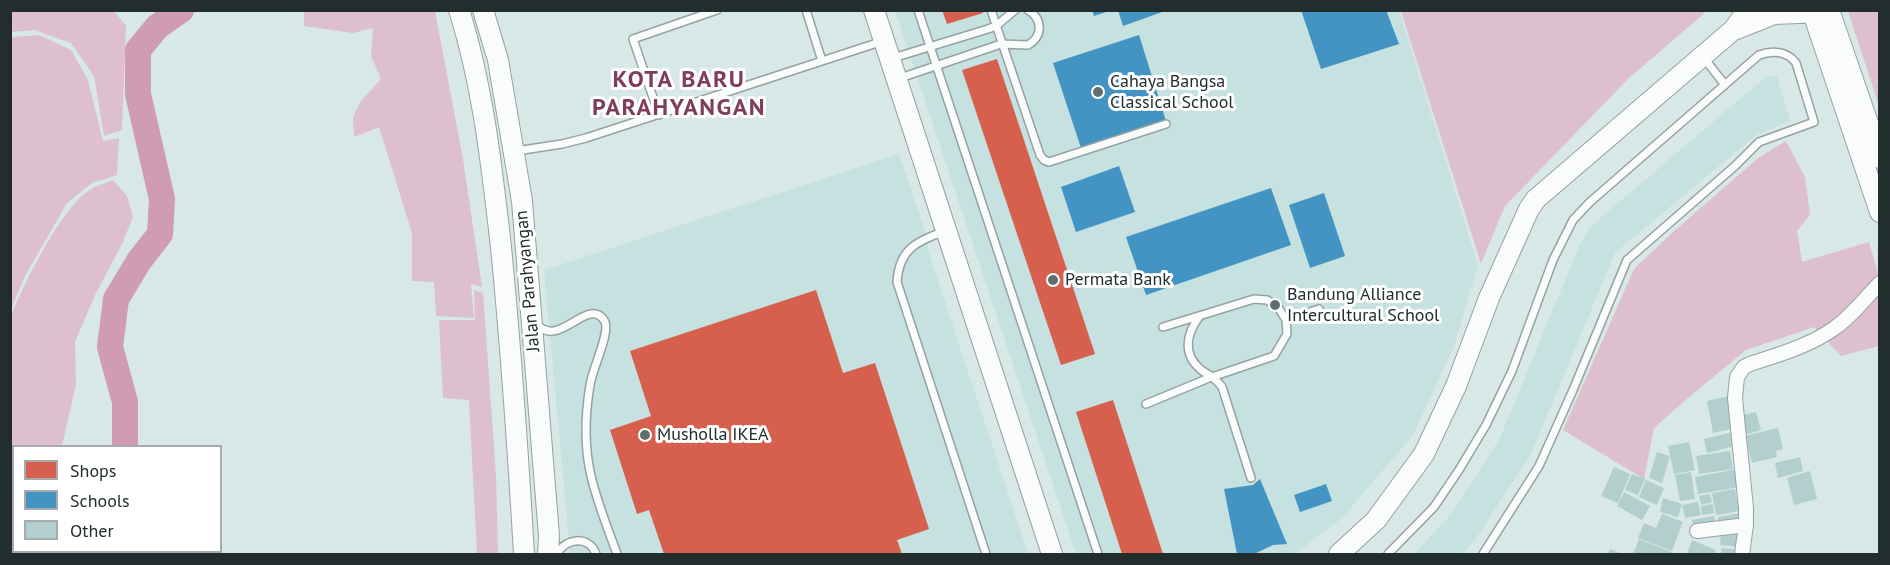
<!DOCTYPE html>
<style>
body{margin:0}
#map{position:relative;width:1890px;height:565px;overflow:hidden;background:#d8e8e7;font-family:"PT Sans",sans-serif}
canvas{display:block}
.frame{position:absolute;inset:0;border:12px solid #222d2d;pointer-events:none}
.legend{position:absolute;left:12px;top:445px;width:210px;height:108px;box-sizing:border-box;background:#fff;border:2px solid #a7abab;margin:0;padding:8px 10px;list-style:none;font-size:18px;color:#222d2d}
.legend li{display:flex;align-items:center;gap:12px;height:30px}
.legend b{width:30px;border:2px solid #a7abab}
</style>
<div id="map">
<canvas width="1890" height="565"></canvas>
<div class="frame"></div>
<ul class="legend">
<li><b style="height:16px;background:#d6604d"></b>Shops</li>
<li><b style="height:16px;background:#4393c3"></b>Schools</li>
<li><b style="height:16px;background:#b2cfce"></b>Other</li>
</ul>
</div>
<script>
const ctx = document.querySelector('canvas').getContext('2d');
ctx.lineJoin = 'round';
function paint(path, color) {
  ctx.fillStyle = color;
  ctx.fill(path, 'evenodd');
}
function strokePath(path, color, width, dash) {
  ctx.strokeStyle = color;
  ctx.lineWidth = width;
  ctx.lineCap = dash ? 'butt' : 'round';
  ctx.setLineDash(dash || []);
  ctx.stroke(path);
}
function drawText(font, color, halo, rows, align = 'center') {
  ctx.font = font + ' "PT Sans",sans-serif';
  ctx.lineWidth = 6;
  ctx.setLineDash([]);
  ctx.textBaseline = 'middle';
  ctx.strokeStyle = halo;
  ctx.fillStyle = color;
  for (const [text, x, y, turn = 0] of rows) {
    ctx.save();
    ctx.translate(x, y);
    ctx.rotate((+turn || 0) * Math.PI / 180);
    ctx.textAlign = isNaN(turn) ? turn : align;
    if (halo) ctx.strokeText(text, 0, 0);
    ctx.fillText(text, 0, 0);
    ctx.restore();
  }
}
paint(new Path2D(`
 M895 11H1399L1478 265 1454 346 1413 435 1342 518 1295 554H1076Z
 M1768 75 1777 77 1790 121 1755 136 1615 253 1531 454 1475 540 1462 554H1414L1452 513 1499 440 1580 244 1590 227Z
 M899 154 927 237 928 250 1028 554H569V541L544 270Z`), '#c5e1e0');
paint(new Path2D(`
 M10 11H114L126 26 122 130 104 136 94 76 71 43 34 30 11 32Z
 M308 11H435L463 159 482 287 471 284 474 318 436 316 434 282 412 281V233L379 127 354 137 353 117 361 101 381 79 371 56 373 28 353 33 304 26V12Z
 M1401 11V10L1707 11 1629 78 1505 206 1481 264Z
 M1848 11H1879V106Z
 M39 35 71 50 88 80 103 141 119 138 117 175 92 183 67 203 25 276 11 309V37Z
 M1786 141 1805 177 1810 215 1797 231 1802 262 1869 242 1879 277V346L1841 356 1814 327 1746 350 1688 398 1654 428 1644 479 1563 430 1634 269 1673 232 1758 158Z
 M113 180 127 196 133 217 122 244 95 295 75 342 76 384 62 446H14V552H37L36 554H11V316C24 284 62 206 91 189 98 185 106 183 113 180Z
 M474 290 483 293 496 476 498 554H477L469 400 443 398 439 320H475Z`), '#ddbfce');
paint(new Path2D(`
 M942 10H983V13L947 24Z
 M997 59 1095 354 1061 365 962 70Z
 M816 290 843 373 875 363 929 529 897 540 902 554H664L649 510 637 514 610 430 651 416 630 351Z
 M1113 400 1163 554H1122L1076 412Z`), '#d6604d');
paint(new Path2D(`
 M1092 10H1109V11L1094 16Z
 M1118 10H1165V11L1123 26Z
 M1301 10H1386L1399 44 1321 69Z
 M1139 35 1166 121 1081 148 1053 63Z
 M1119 166 1135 212 1076 232 1061 187Z
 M1271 188 1291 245 1146 295 1126 237Z
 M1324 193 1345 256 1310 268 1289 205Z
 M1260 479 1287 544 1273 545 1254 554H1237L1224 489 1253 485Z
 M1326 484 1332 501 1300 512 1294 495Z`), '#4393c3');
strokePath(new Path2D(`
 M125 446V402L110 347 116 299 139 261 160 234 162 199 138 94V50L157 27 181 10
 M101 554 103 552`), '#cf9cb4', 26);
paint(new Path2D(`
 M1729 396 1736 428 1713 433 1707 401Z
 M1756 412 1761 430 1747 434 1742 415Z
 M1778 428 1783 449 1776 451 1777 457 1752 463 1745 436Z
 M1732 432 1735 446 1707 453 1704 439Z
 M1689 442 1695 470 1674 474 1668 446Z
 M1730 451 1733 469 1699 474 1696 456Z
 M1657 452 1670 456 1662 483 1649 478Z
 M1800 457 1803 471 1778 478 1775 463Z
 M1614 467 1630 474 1618 503 1601 496Z
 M1737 469 1740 487 1698 494 1695 477Z
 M1810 471 1817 499 1794 505 1787 478Z
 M1691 472 1695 499 1680 501 1675 475Z
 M1632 474 1645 479 1638 495 1625 490Z
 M1646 480 1664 488 1657 505 1639 497Z
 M1735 489 1739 511 1716 515 1712 493Z
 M1624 492 1650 506 1642 520 1617 506Z
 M1710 494 1712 502 1701 505 1699 496Z
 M1663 498 1682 504 1678 517 1660 512Z
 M1698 502 1701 515 1685 518 1682 505Z
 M1713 504 1714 513 1702 515 1701 506Z
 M1740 513 1741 523 1719 526 1718 517Z
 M1662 514 1683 522 1672 551 1638 538 1644 523 1656 528Z
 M1714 516 1716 526 1694 530 1692 520Z
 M1721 531 1741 532 1740 547 1720 545Z
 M1639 539 1676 554H1633Z
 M1692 540 1716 550 1714 554H1687Z
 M1722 548 1740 550 1739 554H1721Z
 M1610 549 1622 554H1608Z`), '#b2cfce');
const lane = new Path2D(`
 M918 10 1098 554
 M991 10 1040 155 1044 160 1049 162 1166 124
 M893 58 988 29 996 26 1015 10
 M1704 58 1725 85
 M822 61 883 41
 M897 79 1001 44 1028 45C1043 36 1043 19 1028 10
 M659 115 633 39 717 10
 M516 151 562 144 586 138 822 61 806 10
 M945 231C917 241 899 249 897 282L986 554
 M1199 317C1187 333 1182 353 1200 369 1210 377 1212 374 1222 387L1251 478
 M1286 320 1319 309
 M536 323C558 351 587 296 604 320 612 330 592 369 590 385 585 415 584 446 591 476 597 502 608 529 617 554
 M1146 404 1209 378 1274 356 1287 334 1286 320 1278 307 1267 300 1254 299 1163 327
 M557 554C565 538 589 535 596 554
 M1388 554 1434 507 1459 470 1486 425 1512 371 1553 260 1573 220 1590 202 1759 55C1772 50 1787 51 1796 63L1814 122 1759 142 1735 166 1627 260 1573 390 1539 466 1483 554`);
const street = new Path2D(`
 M1697 531 1746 525
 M1742 554 1746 525V508L1735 398 1737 377 1744 367 1750 364C1778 355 1812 345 1836 327 1853 315 1865 298 1880 283`);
const secondary = new Path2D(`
 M459 10C483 86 492 168 501 247 511 349 518 452 524 554
 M483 10 498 60 522 201 549 536 548 554
 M874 10 1052 554
 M1812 10 1880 212
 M1829 10 1880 158
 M1734 30 1774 14 1824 12
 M1339 554 1376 520 1424 454 1456 386 1489 298 1529 209 1536 199 1733 30 1748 10`);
strokePath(lane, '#96a2a2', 10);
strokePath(street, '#96a2a2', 16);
strokePath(secondary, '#96a2a2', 22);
strokePath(lane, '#f9fcfb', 7);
strokePath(street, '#f9fcfb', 14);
strokePath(secondary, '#f9fcfb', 20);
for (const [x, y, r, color] of [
 [1098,92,6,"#626e6e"],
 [1053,280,6,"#626e6e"],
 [1275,305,6,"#626e6e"],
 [645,435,6,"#626e6e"]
]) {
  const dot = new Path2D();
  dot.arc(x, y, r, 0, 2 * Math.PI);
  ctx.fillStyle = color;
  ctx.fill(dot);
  strokePath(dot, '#fff', 2);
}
drawText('18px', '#222d2d', '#fff', [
 ["Cahaya Bangsa",1110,82],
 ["Classical School",1110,103],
 ["Permata Bank",1065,280],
 ["Bandung Alliance",1287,295],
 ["Intercultural School",1287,316],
 ["Musholla IKEA",657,435]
], 'left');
drawText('18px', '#222d2d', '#fff', [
 ["Jalan Parahyangan",528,281,-95]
]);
ctx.letterSpacing = '1.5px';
drawText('bold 24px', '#7f3c5b', '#fff', [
 ["KOTA BARU",679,80],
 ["PARAHYANGAN",679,108]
]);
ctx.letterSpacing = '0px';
</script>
